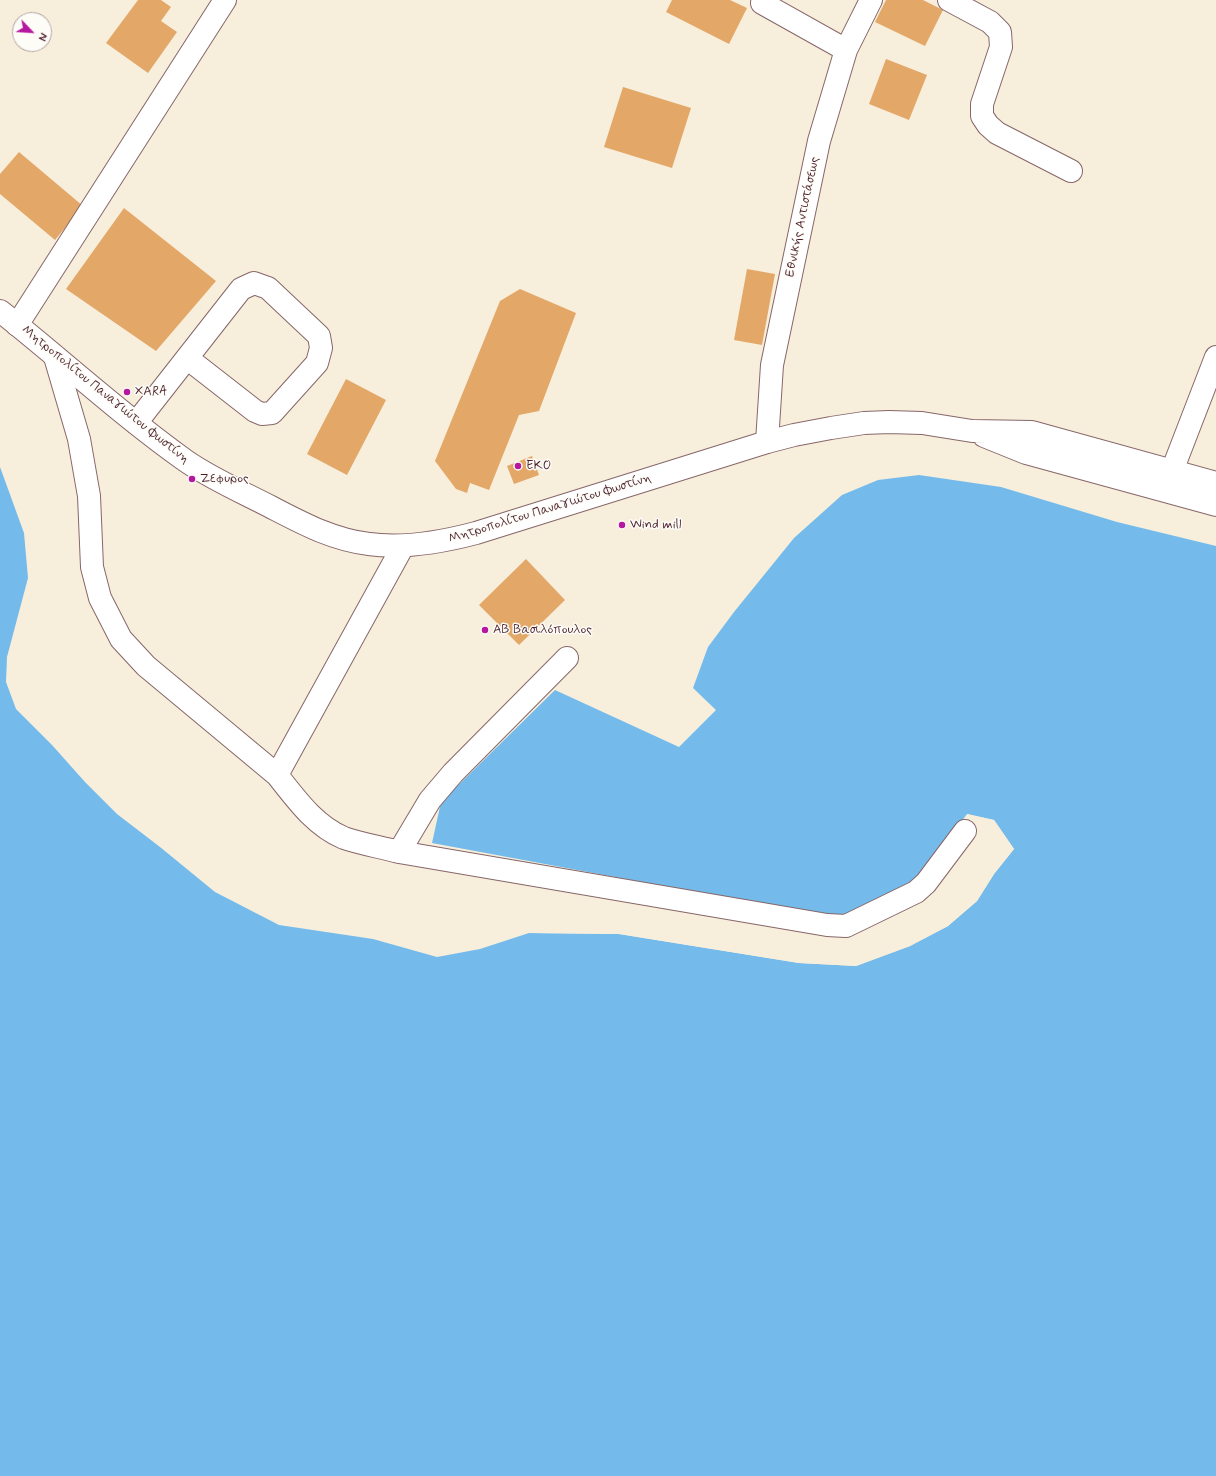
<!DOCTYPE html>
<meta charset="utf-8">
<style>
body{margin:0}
#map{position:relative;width:1216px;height:1476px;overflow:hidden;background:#f7eedc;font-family:Mynerve,sans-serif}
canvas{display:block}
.north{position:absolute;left:12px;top:12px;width:40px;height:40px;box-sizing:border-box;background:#fdfcf7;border:1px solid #b5a4a5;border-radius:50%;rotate:115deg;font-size:11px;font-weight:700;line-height:16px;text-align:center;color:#4a1f2b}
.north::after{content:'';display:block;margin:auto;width:14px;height:18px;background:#b5179e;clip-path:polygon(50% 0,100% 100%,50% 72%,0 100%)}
</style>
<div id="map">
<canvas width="1216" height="1476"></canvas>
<div class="north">N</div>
</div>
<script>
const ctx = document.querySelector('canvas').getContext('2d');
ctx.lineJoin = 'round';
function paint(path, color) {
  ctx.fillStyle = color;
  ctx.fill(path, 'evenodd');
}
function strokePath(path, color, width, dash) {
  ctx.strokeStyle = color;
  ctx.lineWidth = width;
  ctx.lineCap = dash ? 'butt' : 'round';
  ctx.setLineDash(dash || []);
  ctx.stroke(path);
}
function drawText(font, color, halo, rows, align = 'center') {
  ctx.font = font + ' Mynerve,sans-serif';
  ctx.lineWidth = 3;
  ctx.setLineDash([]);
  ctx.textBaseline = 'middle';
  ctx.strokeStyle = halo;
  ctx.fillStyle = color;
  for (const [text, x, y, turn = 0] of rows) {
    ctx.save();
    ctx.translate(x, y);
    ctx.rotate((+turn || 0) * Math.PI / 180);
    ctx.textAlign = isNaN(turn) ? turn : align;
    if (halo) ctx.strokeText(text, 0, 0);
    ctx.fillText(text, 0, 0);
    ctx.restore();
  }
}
paint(new Path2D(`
 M0 467 24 533 28 578 7 657 6 682 16 709 52 745 85 782 117 814 160 847 215 892 279 925 373 939 437 957 480 949 529 933 619 934 799 963 856 966 910 946 948 926 977 901 994 874 1014 849 994 820 967 814 910 891 846 920 432 843 441 802 555 690 679 747 716 710 693 688 708 647 734 612 794 538 842 495 878 480 919 475 1001 487 1117 522 1216 546V1476H0Z`), '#74bbeb');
paint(new Path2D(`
 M967 814 994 820 1014 849 994 874 977 901 948 926 910 946 856 966 799 963 619 934 529 933 531 931 620 932 799 961 855 964 909 944 947 925 975 900 992 873 1012 849 993 821 968 816Z`), '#f7eedc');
paint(new Path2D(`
 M138 0H161L171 7 161 21 177 32 148 73 106 43Z
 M672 0H730L747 8 729 44 666 12Z
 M886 0H923L943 10 925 46 875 22Z
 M886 59 927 75 909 120 869 104Z
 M623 87 691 108 672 168 604 147Z
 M19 152 83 206 55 240 0 194V174Z
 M124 208 216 281 156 351 66 289Z
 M747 269 775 274 762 345 734 340Z
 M520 289 576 313 539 411 519 415 489 490 470 483 467 493 456 489 435 461 500 301Z
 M346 379 386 400 347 475 307 454Z
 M532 456 539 475 514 484 507 466Z
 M526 559 565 600 519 645 479 605Z`), '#e3a868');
const minor = new Path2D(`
 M949 0 990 22 1000 32 1001 47 982 104V116L988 125 997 133 1071 171
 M762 3 846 50
 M17 325 225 0
 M55 357 79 439 89 496 92 567 100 598 121 639 146 666 277 775
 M136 423 241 289 254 283 268 288 319 336 321 348 317 363 272 413 262 414 255 411 187 358
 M767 442 772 365 819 141 846 50 871 0
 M1172 471 1216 357
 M403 546 277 775C296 799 315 826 344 838 361 844 381 847 399 852L827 925 846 926 916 892 926 883 965 831
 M399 852 430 800 453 773 567 658`);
const major = new Path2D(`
 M0 311C62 360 121 415 186 461 212 479 242 492 271 507 302 523 333 540 369 544 405 549 442 542 476 533L767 442 794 435 831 428 864 423 889 422 922 423 972 431 1032 432 1216 483
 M984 436 1026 453 1216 505`);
strokePath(minor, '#876769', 24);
strokePath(major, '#876769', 24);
strokePath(minor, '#fff', 22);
strokePath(major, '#fff', 22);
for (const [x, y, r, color] of [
 [127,392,4,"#b5179e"],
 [518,466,4,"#b5179e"],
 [192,479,4,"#b5179e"],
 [622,525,4,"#b5179e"],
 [485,630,4,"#b5179e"]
]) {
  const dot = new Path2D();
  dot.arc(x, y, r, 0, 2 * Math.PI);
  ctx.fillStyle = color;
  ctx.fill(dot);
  strokePath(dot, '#fdfcf7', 1.5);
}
drawText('13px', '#4a1f2b', '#fdfcf7', [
 ["Εθνικής Αντιστάσεως",803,217,-78],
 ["Μητροπολίτου Παναγιώτου Φωστίνη",105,395,39],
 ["Μητροπολίτου Παναγιώτου Φωστίνη",550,509,-17]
]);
drawText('13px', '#4a1f2b', '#fdfcf7', [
 ["XARA",135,392],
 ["EKO",526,466],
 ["Ζεφυρος",200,479],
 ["Wind mill",630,525],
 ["ΑΒ Βασιλόπουλος",493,630]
], 'left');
</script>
